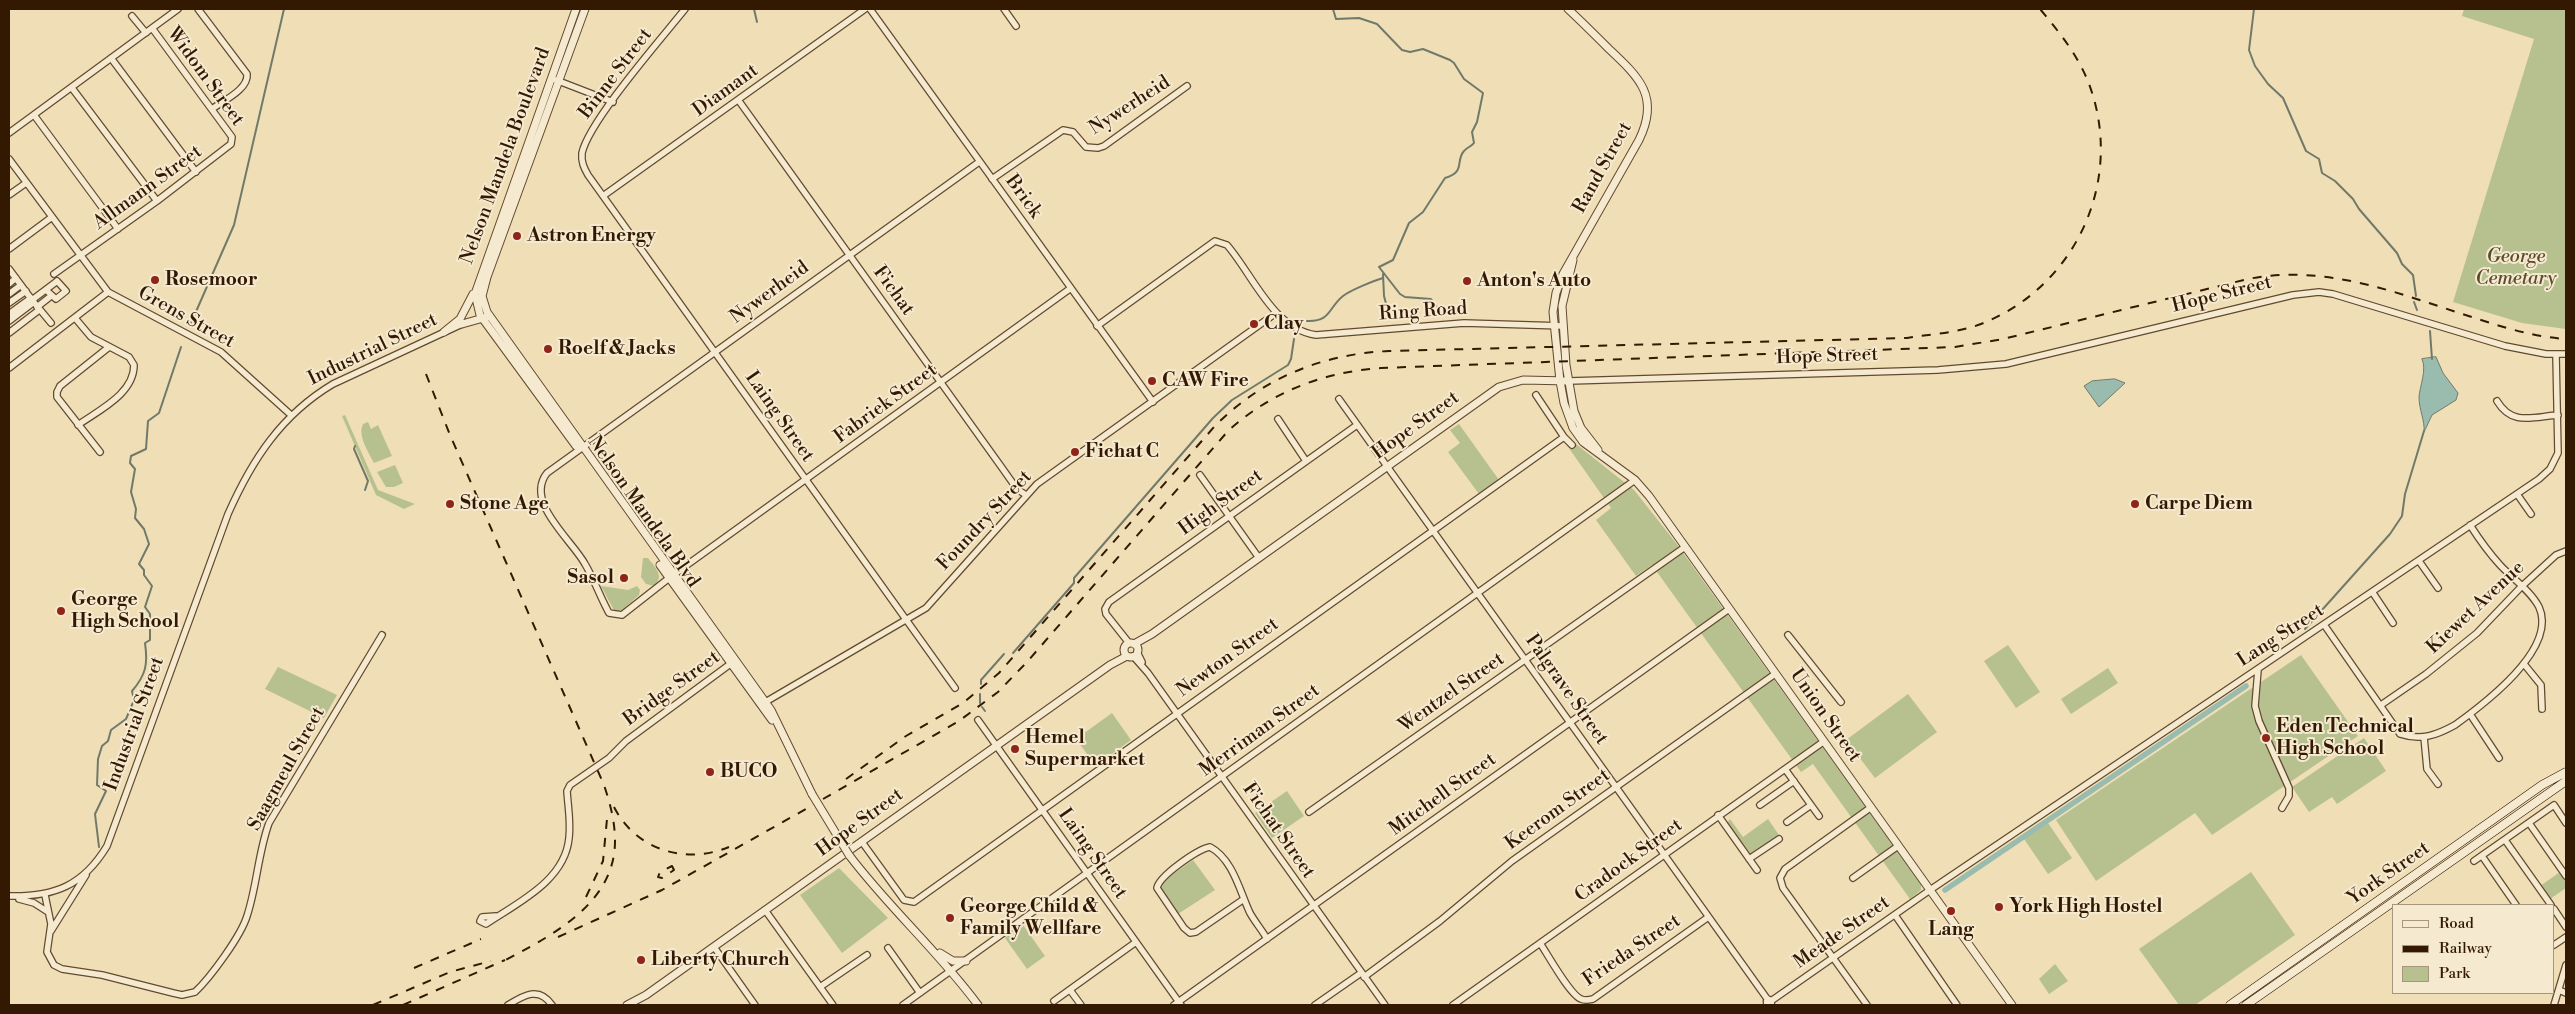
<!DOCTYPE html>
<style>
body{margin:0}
#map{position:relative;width:2575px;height:1014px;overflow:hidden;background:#efdeb6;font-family:"Libre Bodoni",serif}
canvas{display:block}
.frame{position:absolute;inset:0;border:10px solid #331802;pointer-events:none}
.legend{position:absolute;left:2392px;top:904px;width:162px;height:90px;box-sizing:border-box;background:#f5ead0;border:1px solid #a7967e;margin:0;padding:6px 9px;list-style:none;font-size:15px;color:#331802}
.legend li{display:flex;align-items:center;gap:10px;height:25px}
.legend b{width:25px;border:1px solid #a7967e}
</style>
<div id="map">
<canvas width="2575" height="1014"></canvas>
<div class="frame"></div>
<ul class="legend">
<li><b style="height:6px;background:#f5ead0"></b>Road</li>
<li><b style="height:6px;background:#331802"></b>Railway</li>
<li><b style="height:14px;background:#b7c18f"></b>Park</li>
</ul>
</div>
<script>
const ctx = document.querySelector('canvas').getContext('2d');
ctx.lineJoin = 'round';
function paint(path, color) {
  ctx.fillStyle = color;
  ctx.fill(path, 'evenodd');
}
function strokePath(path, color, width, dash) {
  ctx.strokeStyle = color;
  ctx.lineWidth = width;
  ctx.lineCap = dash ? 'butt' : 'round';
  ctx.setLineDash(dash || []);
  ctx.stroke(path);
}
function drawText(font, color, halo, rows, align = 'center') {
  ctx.font = font + ' "Libre Bodoni",serif';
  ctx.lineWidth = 4;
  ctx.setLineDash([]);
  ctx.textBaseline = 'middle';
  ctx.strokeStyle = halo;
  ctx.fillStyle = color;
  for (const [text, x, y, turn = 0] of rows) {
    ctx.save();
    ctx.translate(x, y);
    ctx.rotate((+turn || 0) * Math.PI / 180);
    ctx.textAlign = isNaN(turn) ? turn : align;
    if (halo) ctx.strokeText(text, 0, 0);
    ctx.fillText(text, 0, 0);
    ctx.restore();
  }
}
paint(new Path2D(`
 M2464 9H2566V329L2522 323 2453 302 2534 39 2462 16Z
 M345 415 378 490 415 504 404 509 376 495 342 416Z
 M368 422 371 429 378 425 392 456 374 463C369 453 357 435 363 424Z
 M1459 424 1499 480 1479 494 1448 452 1460 443 1450 430Z
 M1571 440 1634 490 1676 543 1921 884V890L1910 899 1813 764 1801 772 1652 565 1636 576 1596 520 1611 508 1566 444Z
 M395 465 403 483 394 487H386L377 472Z
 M643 558H648C655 567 665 576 654 586L646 584 641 577Z
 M601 586 628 590 637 586 640 590 639 595 622 610 615 612Z
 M2008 645 2040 692 2016 708 1984 661Z
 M2301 655 2358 736 2212 835 2195 813 2096 881 2056 820Z
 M278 667 337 695 324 718 265 689Z
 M2108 668 2118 683 2071 714 2061 699Z
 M1908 694 1937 732 1875 778 1846 740Z
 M1112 713 1131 740 1096 766 1076 739Z
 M2364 738 2386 771 2337 804 2332 797 2309 812 2292 787Z
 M1287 791 1304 816 1272 838 1255 813Z
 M1730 819 1743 837 1768 819 1779 835 1751 854 1727 823Z
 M2048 823 2072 858 2048 874 2024 839Z
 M1193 860 1215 890 1178 914 1159 887 1163 881Z
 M839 868 888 918 842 953 800 895Z
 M2251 872 2295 935 2195 1005H2179L2139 949Z
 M2560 872 2566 881V888L2550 899 2540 886Z
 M1023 925 1045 956 1027 969 1005 938Z
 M2055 964 2068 981 2049 994 2039 979Z`), '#b7c18f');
const water = new Path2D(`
 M2436 357 2443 373 2458 393 2456 400 2432 415 2424 432C2425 420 2419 410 2419 397 2420 385 2427 370 2422 359Z
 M2115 379 2125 383 2099 407 2084 386 2092 381Z`);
paint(water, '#9abcaf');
strokePath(water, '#717a6a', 1);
strokePath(new Path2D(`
 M754 9 757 22
 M1333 9 1336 19 1359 18 1377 24 1402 50 1410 52 1423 49 1450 60 1454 63 1464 79 1483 93 1477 122 1472 132 1474 143C1471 147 1467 147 1464 151 1455 161 1466 172 1445 178L1423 212 1409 223 1393 260 1379 267 1400 294 1405 297 1431 299 1440 311 1448 313
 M2254 9 2249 50 2255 66 2268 84 2283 98 2306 151 2319 159 2322 173 2335 181 2353 199 2359 209 2397 253 2402 264 2413 275 2416 296
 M1383 274 1384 296 1390 319
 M2414 302 2417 310
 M1307 321C1331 322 1328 308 1343 296 1351 290 1373 281 1383 278
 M191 323 234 225 284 9
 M2430 331 2432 359
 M355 446 354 449 368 481 365 490
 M2305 629 2390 534 2402 516 2405 494 2424 431
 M1013 653 1074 583V578L1213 418 1232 400 1288 365 1291 359 1294 339
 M981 684V680L1004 654
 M980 703V694
 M982 707 985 711
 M99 847 95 814 106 791 97 785 98 759 102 746 108 741 111 730 126 719 134 700 132 691C146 675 148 664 145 643L150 640V614L145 607 152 586 144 575V570L139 564 149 544 144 529 135 518 136 509 131 492 135 469 130 463 131 456 146 449 148 421 159 413 181 347`), '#717a6a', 2);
strokePath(new Path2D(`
 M1945 890 2246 686`), '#9abcaf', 5.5);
const minor = new Path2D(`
 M198 9 247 74C249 89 223 101 212 109
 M685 9C661 39 589 121 582 153 581 162 584 168 588 175L955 688
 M870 9 1153 402
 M1004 9 1016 26
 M132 16 146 33
 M111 58 196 172
 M556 80 613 102
 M72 88 157 201
 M739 101 1000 465 1017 489 1026 495
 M34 115 118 229
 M9 133 178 9
 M9 159 108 292 221 352 291 415
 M979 162 547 473C524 502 572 540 585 564 594 579 600 597 609 613L622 615 673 575 1071 288
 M992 179 1063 130 1073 132 1086 147 1098 148 1104 146 1187 86
 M9 195 26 183
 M603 196 865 9
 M9 249 52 217
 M9 269 32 300 56 282 57 281 66 291 56 299 46 290
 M54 274 157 201 231 144 232 137 152 28
 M9 284 16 278
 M9 294 21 285
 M32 300 51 323
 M9 303 26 291
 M37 307 51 296
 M9 314 31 298
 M75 318 91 337 129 357 134 365C134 394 99 410 78 425
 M9 321 34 302
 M1097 326 1215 241 1227 245C1253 275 1273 329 1316 335L1464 323 1563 326
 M9 333 39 310
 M9 368 108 292
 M1569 381 1938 370 2006 364 2293 295 2319 292 2333 294 2505 346 2546 354H2566
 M1536 395 1564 437 1572 445
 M1339 399 1768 1000
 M2497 401C2512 426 2532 417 2558 415
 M1278 419 1306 461
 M100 452 57 397V392L60 386 109 347
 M1200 475 1259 558
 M2517 494 2531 514
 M2419 561 2438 588
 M2373 593 2393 623
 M2325 626 2400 734C2421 741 2437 735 2455 725 2484 704 2558 649 2539 607 2531 591 2512 578 2500 565 2489 553 2479 539 2470 525
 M1788 635 1841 702
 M1129 643 1106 614 1105 609 1109 602 1357 425
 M1137 652 1142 662
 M1133 656 1148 673 1385 1005
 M2524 664 2541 685 2542 709
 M2258 670 2255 706 2259 721 2289 788V796L2282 808
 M762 704 926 608 1037 484 1276 313
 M2381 705 2426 674 2477 633 2521 587 2556 555 2566 551
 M2470 714 2499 758
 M978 720 1181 1005
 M2424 737 2427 769 2438 784
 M1785 769 1819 816
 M1760 805 1794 781
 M1309 812 1685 547
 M1718 815 1757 870
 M1787 822 1811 805
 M2529 823 2566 876
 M2505 840 2551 905
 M862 842 904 900 914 902 1564 437
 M2482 856 2516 905
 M1749 859 1779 839
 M2474 861 2554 805 2566 823
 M1853 878 1898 846
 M45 895 51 924 47 952 54 965 62 969 102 975 173 993 182 995 195 992C210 978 241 936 247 916 257 886 258 853 269 823L382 635
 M9 896C54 897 83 886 107 846L228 514C252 460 281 415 333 384L462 324
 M19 899 34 903 48 912
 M1244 899 1196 932 1190 933 1184 928 1157 888C1159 876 1198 849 1210 847 1233 859 1240 892 1250 913 1255 922 1262 930 1267 939
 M2554 909 2566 927
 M765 910 833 1005
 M1895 915 1957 1005
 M496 916 482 917 480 921 486 924C517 903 565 881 569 838 571 822 568 807 567 791L570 785 609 758 626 741 733 662
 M51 931 86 875
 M1540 943C1548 955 1570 995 1581 999 1585 1001 1589 1000 1593 999L1707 918
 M2554 945 2566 937
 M714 947 755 1005
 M888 948 920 993
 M1364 977 1440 921 1512 861 1775 674
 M820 987 867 955
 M1070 990 1081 1005
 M2559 990 2566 993
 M1766.5 1002a2.5 2.5 0 1 1 5 0a2.5 2.5 0 1 1-5 0Z
 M1054 1001 1136 942
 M1771 1001 1930 890 2539 479 2550 469 2558 453 2556 355
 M508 1005C524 995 539 986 552 1005
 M903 1005 1635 480
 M1174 1005 1729 609
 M1315 1005 1361 973
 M1453 1005 1823 742
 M1867 1005 1783 888 1780 878 1785 869 1870 808
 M2554 1005 2566 965`);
const tertiary = new Path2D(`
 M576 9 475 294 480 315 576 446
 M585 9 487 277 482 296 487 312 771 710 812 794
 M1568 9C1582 22 1595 35 1609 49 1640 78 1660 97 1639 140L1563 274 1556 293 1553 312 1560 381 1564 403 1573 428 1583 442 1635 480 1649 496 2012 1005
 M1573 260 1562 306 1566 365 1574 411 1581 428 1598 450
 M462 324 487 317
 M444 332 460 319 473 294
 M660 565 772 720
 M1124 650a7 7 0 1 1 14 0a7 7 0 1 1-14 0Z
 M1134 644 1152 634 1499 387 1523 380 1569 381
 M849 855C889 908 939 952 978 1005
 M940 953 953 961H966
 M627 1005 646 995 1110 665 1127 656`);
const secondary = new Path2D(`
 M2230 1005 2542 785 2566 772
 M2246 1005 2566 781`);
strokePath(minor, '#624a2f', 8);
strokePath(tertiary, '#624a2f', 9);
strokePath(secondary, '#331802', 9);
strokePath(minor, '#f5ead0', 5.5);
strokePath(tertiary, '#f5ead0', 7);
strokePath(secondary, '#f5ead0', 8);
strokePath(new Path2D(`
 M426 374 450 435 604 785C610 803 615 821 615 841 615 905 549 937 500 963
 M846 779 906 736 963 703 999 673 1214 427C1261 379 1321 354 1389 351L1907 338C1931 334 1957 333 1981 324 2076 287 2125 180 2089 84 2078 55 2059 32 2040 9
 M823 799 959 721 998 692 1027 662 1228 431C1271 392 1323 372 1381 368L1955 347 2003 339 2248 279C2330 263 2404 296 2481 320 2509 329 2536 337 2566 339
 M614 807C636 850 685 865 729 847
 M672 866 674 870 662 878 658 877 660 872Z
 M586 897 603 861 607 819
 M558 937 662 890 813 805
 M414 968 481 939
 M373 1005 450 972 491 961
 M403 1005 505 960`), '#331802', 2, [9, 9]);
const tertiaryBridge = new Path2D(`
 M812 794 849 855`);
strokePath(tertiaryBridge, '#624a2f', 9, []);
strokePath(tertiaryBridge, '#f5ead0', 7);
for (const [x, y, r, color] of [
 [517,236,5,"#8f2418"],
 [155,280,5,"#8f2418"],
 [1467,281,5,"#8f2418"],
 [1254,324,5,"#8f2418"],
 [548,349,5,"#8f2418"],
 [1152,381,5,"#8f2418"],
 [1075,452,5,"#8f2418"],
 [450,504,5,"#8f2418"],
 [2135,504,5,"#8f2418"],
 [624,578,5,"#8f2418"],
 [61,611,5,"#8f2418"],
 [2266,738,5,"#8f2418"],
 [1015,749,5,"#8f2418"],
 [710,772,5,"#8f2418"],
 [1999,907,5,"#8f2418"],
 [1951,911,5,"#8f2418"],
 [950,918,5,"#8f2418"],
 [641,960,5,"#8f2418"]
]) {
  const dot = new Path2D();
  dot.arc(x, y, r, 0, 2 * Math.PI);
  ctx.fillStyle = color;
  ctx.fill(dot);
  strokePath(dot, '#f5ead0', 2);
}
drawText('19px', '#331802', '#f5ead0', [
 ["Binne Street",616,74,-53],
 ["Widom Street",205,77,54],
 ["Diamant",726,91,-36],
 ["Nywerheid",1130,106,-33],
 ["Nelson Mandela Boulevard",506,156,-70],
 ["Rand Street",1603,168,-61],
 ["Allmann Street",148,188,-36],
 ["Brick",1023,197,54],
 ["Fichat",893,291,54],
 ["Nywerheid",770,293,-36],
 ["Hope Street",2222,295,-14],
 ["Ring Road",1423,312,-4],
 ["Grens Street",186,318,29],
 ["Industrial Street",373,350,-26],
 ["Hope Street",1827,357,-2],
 ["Fabriek Street",886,404,-36],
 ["Laing Street",779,417,55],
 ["Hope Street",1416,426,-36],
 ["High Street",1221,503,-36],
 ["Nelson Mandela Blvd",643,512,55],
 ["Foundry Street",985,521,-47],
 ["Kiewet Avenue",2476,608,-43],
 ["Lang Street",2281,636,-33],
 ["Newton Street",1228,658,-36],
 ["Bridge Street",672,689,-36],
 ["Palgrave Street",1566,690,55],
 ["Wentzel Street",1452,693,-35],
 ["Union Street",1825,716,55],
 ["Industrial Street",135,724,-70],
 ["Merriman Street",1260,731,-36],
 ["Saagmeul Street",287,769,-61],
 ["Mitchell Street",1443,795,-36],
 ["Keerom Street",1558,810,-36],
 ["Hope Street",860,823,-36],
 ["Fichat Street",1278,831,55],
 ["Laing Street",1092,854,55],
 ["Cradock Street",1629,861,-36],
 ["York Street",2389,874,-35],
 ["Meade Street",1842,933,-35],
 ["Frieda Street",1632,951,-34]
]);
drawText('bold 19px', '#331802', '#f5ead0', [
 ["Astron Energy",527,236],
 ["Rosemoor",165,280],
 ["Anton's Auto",1477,281],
 ["Clay",1264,324],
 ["Roelf & Jacks",558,349],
 ["CAW Fire",1162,381],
 ["Fichat C",1085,452],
 ["Stone Age",460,504],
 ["Carpe Diem",2145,504],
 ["Sasol",614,578,"right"],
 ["George",71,600],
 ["High School",71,622],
 ["Eden Technical",2276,727],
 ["High School",2276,749],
 ["Hemel",1025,738],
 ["Supermarket",1025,760],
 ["BUCO",720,772],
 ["George Child &",960,907],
 ["Family Wellfare",960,929],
 ["York High Hostel",2009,907],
 ["Lang",1951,930,"center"],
 ["Liberty Church",651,960]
], 'left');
drawText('italic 19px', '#5b4b2c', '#f5ead0', [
 ["George",2516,257],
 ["Cemetary",2516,279]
]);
</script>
